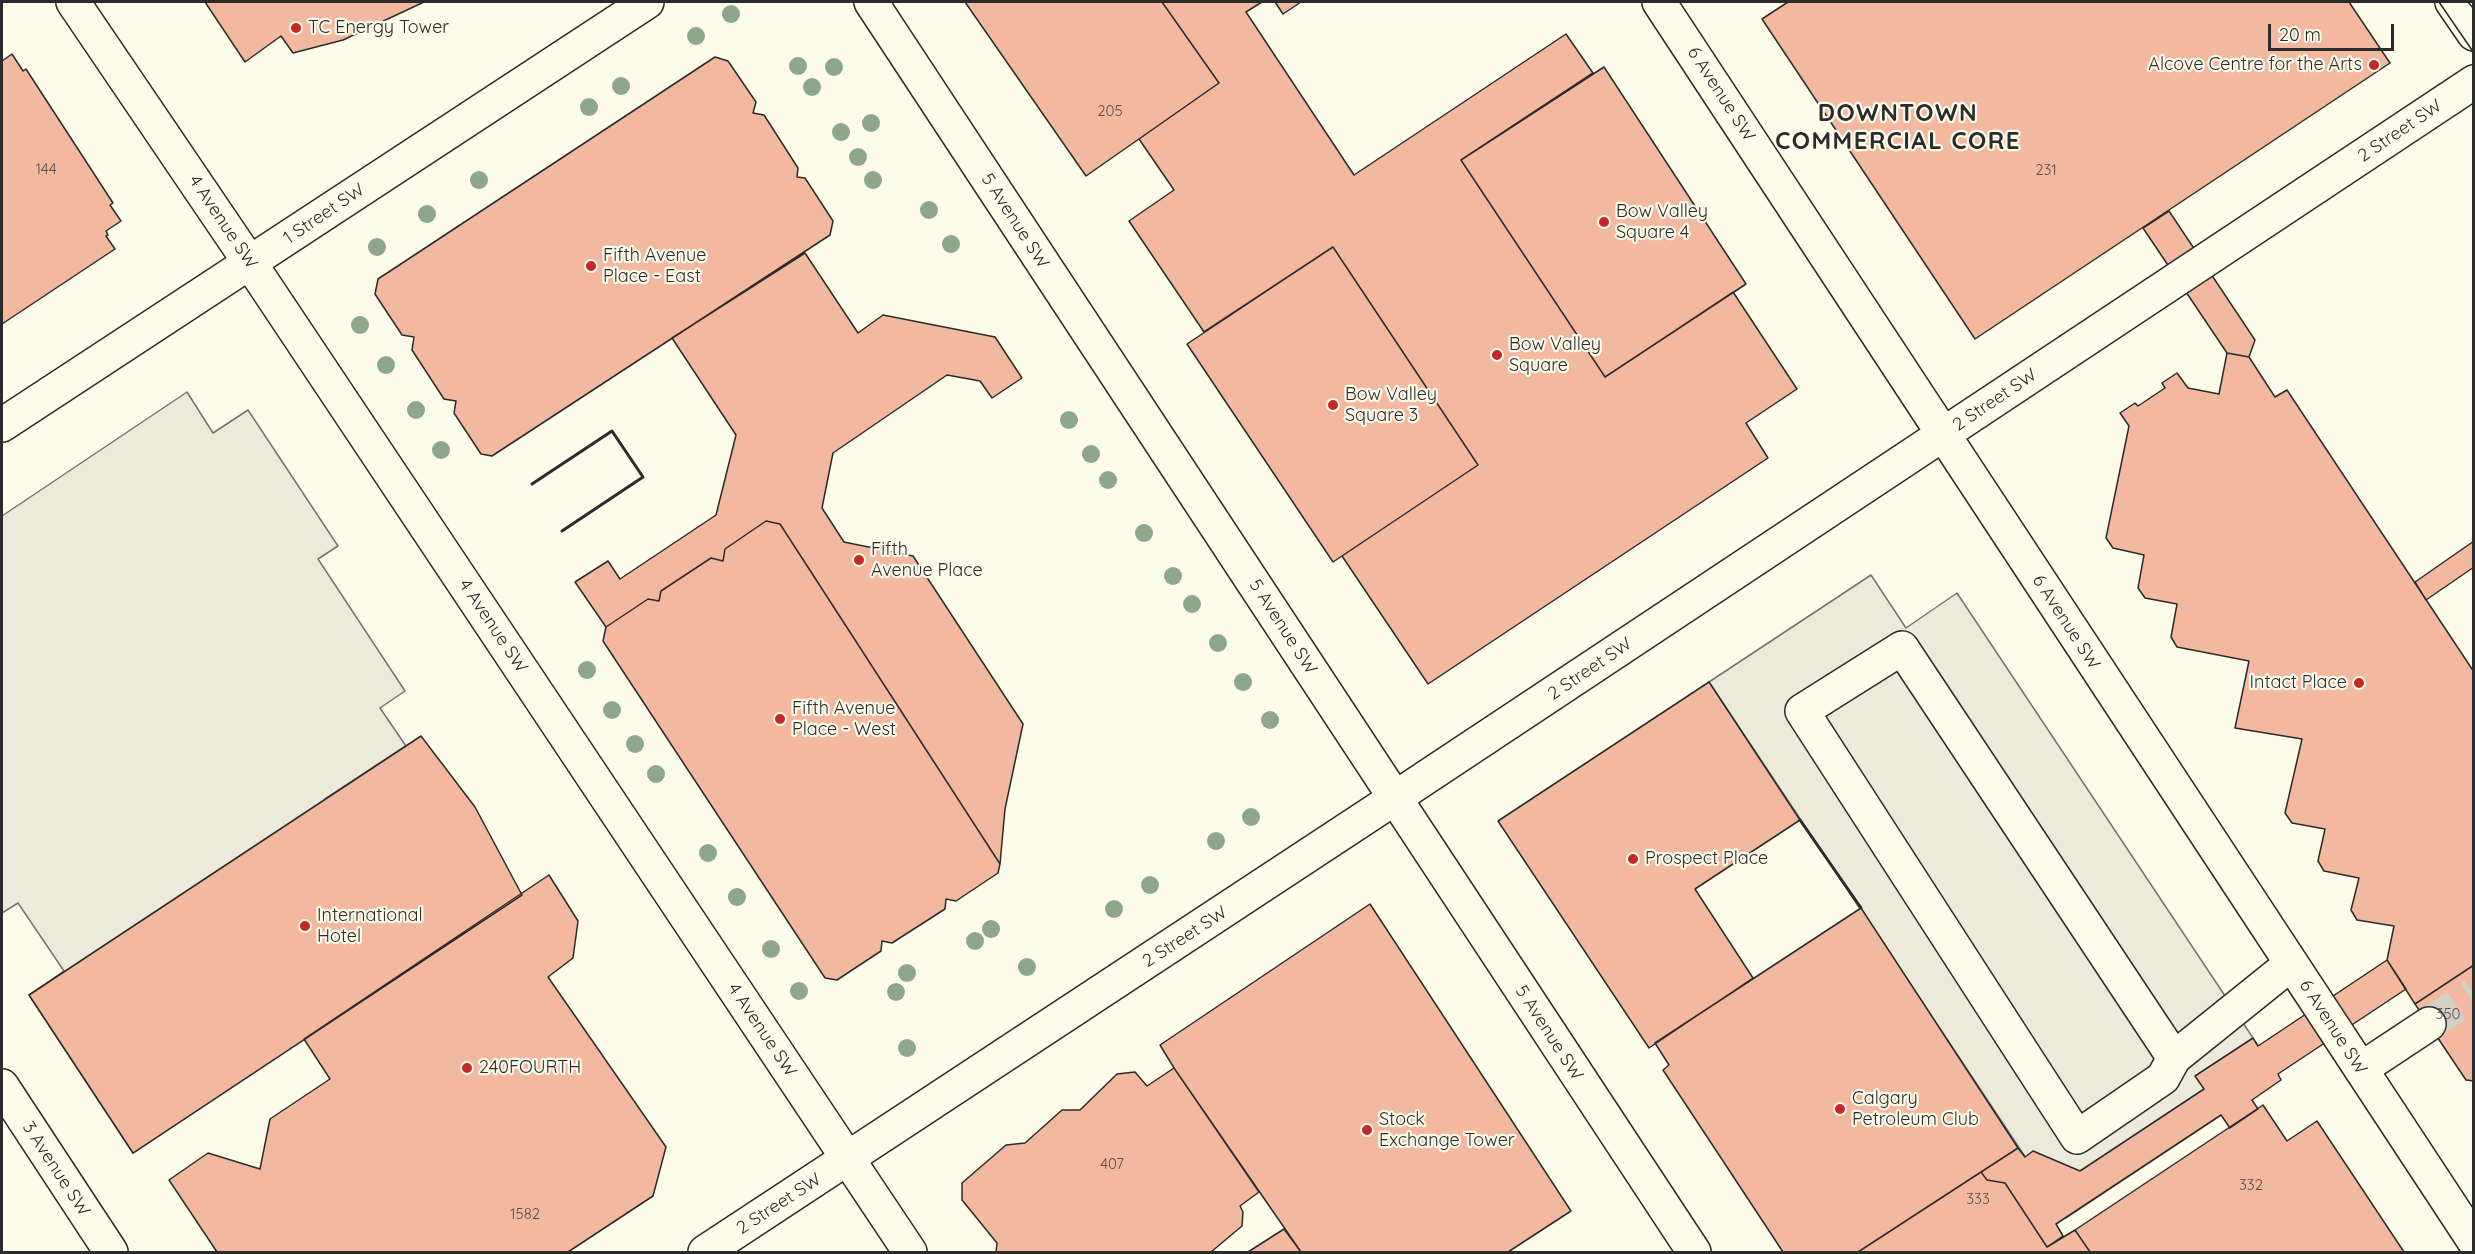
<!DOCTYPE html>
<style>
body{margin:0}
#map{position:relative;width:2475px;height:1254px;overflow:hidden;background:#fdfbea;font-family:Quicksand,sans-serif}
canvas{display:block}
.frame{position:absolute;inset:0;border:3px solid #2b2b2b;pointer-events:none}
.scale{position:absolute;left:2268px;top:24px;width:126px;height:27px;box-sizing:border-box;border:3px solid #2b2b2b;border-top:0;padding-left:8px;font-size:18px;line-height:21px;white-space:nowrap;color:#2b2b2b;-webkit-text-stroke:4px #fdfbea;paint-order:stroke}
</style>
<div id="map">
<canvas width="2475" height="1254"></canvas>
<div class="frame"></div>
<div class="scale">20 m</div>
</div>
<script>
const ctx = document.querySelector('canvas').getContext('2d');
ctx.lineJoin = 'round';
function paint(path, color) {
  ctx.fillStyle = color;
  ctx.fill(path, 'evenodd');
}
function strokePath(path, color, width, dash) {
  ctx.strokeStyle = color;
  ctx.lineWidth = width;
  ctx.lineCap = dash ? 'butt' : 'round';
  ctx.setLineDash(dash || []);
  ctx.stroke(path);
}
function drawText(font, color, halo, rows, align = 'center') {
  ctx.font = font + ' Quicksand,sans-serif';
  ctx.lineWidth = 4.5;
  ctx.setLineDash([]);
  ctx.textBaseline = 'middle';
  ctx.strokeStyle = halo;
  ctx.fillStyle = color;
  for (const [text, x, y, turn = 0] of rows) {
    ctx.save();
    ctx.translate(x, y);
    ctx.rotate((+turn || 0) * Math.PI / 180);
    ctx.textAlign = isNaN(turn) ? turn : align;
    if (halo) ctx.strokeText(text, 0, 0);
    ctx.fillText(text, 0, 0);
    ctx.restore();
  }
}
const parking = new Path2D(`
 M187 392 213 433 248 410 338 546 318 559 405 691 380 708 406 746 325 799 304 1039 133 1153 29 995 64 971 18 903 2 913V516Z
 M1871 575 1906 628 1957 593 2253 1038 2196 1076 2221 1115 2066 1218 1709 682Z`);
paint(parking, '#eceadb');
strokePath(parking, '#74746e', 1.5);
const building = new Path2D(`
 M205 2H424L343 40 293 53 281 36 245 62Z
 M965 2H1162L1219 83 1086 176Z
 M1162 2H1262L1246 12 1354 175 1566 34 1593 73 1461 160 1605 377 1733 292 1797 389 1746 423 1768 458 1428 684 1342 556 1478 465 1333 247 1204 332 1129 221 1174 190 1139 139 1219 83Z
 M1275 2H1301L1283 14Z
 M1788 2H2349L2390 63 1975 339 1762 19Z
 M12 54 23 71 26 69 113 203 110 205 121 221 106 231 108 235 106 236 115 249 2 324V61Z
 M715 57 728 61 756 102 753 113 764 115 798 168 797 177 805 178 833 221 830 235 492 456 481 454 454 413 456 401 444 399 412 350 414 337 402 335 375 294 378 279Z
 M1604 67 1746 284 1605 377 1461 160Z
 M2169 211 2255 340 2249 357 2227 353 2143 228Z
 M1333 247 1478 465 1333 562 1187 344Z
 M805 253 858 333 883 315 995 337 1022 378 992 398 980 381 947 375 833 453 822 508 844 542 913 556 1023 724 1005 809 1000 864 780 524 766 521 725 549 723 561 711 558 661 591 659 601 648 599 606 627 575 582 608 561 620 579 716 515 736 435 672 338Z
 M2227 353 2249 357 2275 397 2287 390 2474 672V965L2415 1004 2387 960 2394 926 2357 920 2351 910 2359 878 2324 871 2318 861 2325 829 2292 823 2285 813 2302 739 2235 728 2249 661 2177 647 2171 637 2177 604 2145 598 2138 588 2144 555 2113 548 2106 538 2129 426 2120 413 2135 403 2138 406 2165 388 2162 383 2177 373 2188 388 2219 394Z
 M766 521 780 524 1000 864 998 873 956 901 946 899 945 909 892 943 882 941 881 951 837 980 825 978 603 641 606 627 648 599 659 601 661 591 711 558 723 561 725 549Z
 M2474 541V567L2426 600 2415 582Z
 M1709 682 1800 820 1695 889 1753 978 1649 1048 1498 821Z
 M421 736 475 807 522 895 133 1153 29 995Z
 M549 875 578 921 573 958 548 977 666 1147 653 1196 568 1252H217L169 1180 208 1153 260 1169 270 1119 330 1079 304 1039Z
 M1370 904 1571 1211 1508 1252H1301L1174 1068 1160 1045Z
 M1861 908 2018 1148 1858 1252H1783L1663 1070 1669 1065 1655 1043Z
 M2387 960 2406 989 2278 1074 2281 1080 2252 1100 2258 1109 2230 1128 2221 1115 2056 1224 2063 1236 2047 1247 2005 1183 1987 1180 1981 1172 2018 1148 2025 1157 2033 1151 2080 1171 2204 1089 2195 1076 2253 1038 2258 1046Z
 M2474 965V1081L2466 1080 2415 1004Z
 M1174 1068 1259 1192 1240 1206 1243 1212 1242 1226 1211 1252H996L997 1243 962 1200V1183L1006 1145 1025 1143 1062 1110H1080L1117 1074 1135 1072 1147 1086Z
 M2263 1105 2287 1141 2317 1121 2404 1252H2090L2075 1230Z
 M1981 1172 1987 1180 2005 1183 2047 1247 2075 1230 2090 1252H1858Z
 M1284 1229 1301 1252H1248Z`);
paint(building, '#f2b8a0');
strokePath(building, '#2b2b2b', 1.5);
strokePath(new Path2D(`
 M2429 1024 2474 994`), '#d3d1c4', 33, [33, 16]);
const minor = new Path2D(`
 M2452 2 2474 34
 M2 425 647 2
 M2174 1058 1902 648 1802 711 2077 1137 2163 1078 2174 1058 2291 964
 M2361 1069 2429 1024
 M2 1086 111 1252
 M705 1252 1395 798 2474 82`);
const major = new Path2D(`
 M73 2 250 263 910 1252
 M871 2 1694 1252
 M1659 2 2474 1241`);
strokePath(minor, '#2b2b2b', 36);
strokePath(major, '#2b2b2b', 36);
strokePath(minor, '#fdfbea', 33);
strokePath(major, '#fdfbea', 33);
strokePath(new Path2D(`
 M2439 2 2474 53
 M2468 2 2474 9`), '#2b2b2b', 1.5);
strokePath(new Path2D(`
 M532 484 612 431 643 477 562 531
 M1800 820 1861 908`), '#2b2b2b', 3);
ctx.fillStyle = '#8ea78a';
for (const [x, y] of [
 [731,14],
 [696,36],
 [798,66],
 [834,67],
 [621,86],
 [812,87],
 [589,107],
 [871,123],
 [841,132],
 [858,157],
 [479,180],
 [873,180],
 [929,210],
 [427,214],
 [951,244],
 [377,247],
 [360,325],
 [386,365],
 [416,410],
 [1069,420],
 [441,450],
 [1091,454],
 [1108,480],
 [1144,533],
 [1173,576],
 [1192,604],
 [1218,643],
 [587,670],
 [1243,682],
 [612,710],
 [1270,720],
 [635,744],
 [656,774],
 [1251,817],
 [1216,841],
 [708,853],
 [1150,885],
 [737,897],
 [1114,909],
 [991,929],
 [975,941],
 [771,949],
 [1027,967],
 [907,973],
 [799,991],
 [896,992],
 [907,1048]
]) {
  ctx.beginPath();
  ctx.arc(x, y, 9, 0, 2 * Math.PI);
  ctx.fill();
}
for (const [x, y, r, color] of [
 [296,28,6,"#c62828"],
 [2374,65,6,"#c62828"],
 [1604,222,6,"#c62828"],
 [591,266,6,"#c62828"],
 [1497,355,6,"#c62828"],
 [1333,405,6,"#c62828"],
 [859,560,6,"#c62828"],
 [2359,683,6,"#c62828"],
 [780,719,6,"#c62828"],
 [1633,859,6,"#c62828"],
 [305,926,6,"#c62828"],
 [467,1068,6,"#c62828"],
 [1840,1109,6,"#c62828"],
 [1367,1130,6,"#c62828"]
]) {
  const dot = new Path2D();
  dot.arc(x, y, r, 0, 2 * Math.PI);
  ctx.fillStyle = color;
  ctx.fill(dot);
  strokePath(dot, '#fdfbea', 2);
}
drawText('15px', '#5d4e48', null, [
 ["205",1110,111],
 ["144",46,169],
 ["231",2046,170],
 ["350",2448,1014],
 ["407",1112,1164],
 ["332",2251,1185],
 ["333",1978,1199],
 ["1582",525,1214]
]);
drawText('18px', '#2b2b2b', '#fdfbea', [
 ["TC Energy Tower",308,28],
 ["Alcove Centre for the Arts",2362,65,"right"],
 ["Bow Valley",1616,212],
 ["Square 4",1616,233],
 ["Fifth Avenue",603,256],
 ["Place - East",603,277],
 ["Bow Valley",1509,345],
 ["Square",1509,366],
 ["Bow Valley",1345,395],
 ["Square 3",1345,416],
 ["Fifth",871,550],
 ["Avenue Place",871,571],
 ["Intact Place",2347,683,"right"],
 ["Fifth Avenue",792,709],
 ["Place - West",792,730],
 ["Prospect Place",1645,859],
 ["International",317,916],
 ["Hotel",317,937],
 ["240FOURTH",479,1068],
 ["Calgary",1852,1099],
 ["Petroleum Club",1852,1120],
 ["Stock",1379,1120],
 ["Exchange Tower",1379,1141]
], 'left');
drawText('18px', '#2b2b2b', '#fdfbea', [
 ["6 Avenue SW",1721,94,57],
 ["2 Street SW",2400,131,-34],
 ["1 Street SW",324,214,-34],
 ["5 Avenue SW",1015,221,57],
 ["4 Avenue SW",223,222,56],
 ["2 Street SW",1995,400,-34],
 ["6 Avenue SW",2066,622,57],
 ["4 Avenue SW",493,626,56],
 ["5 Avenue SW",1283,627,57],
 ["2 Street SW",1590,669,-34],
 ["2 Street SW",1185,937,-33],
 ["6 Avenue SW",2333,1027,57],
 ["4 Avenue SW",762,1030,56],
 ["5 Avenue SW",1549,1033,57],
 ["3 Avenue SW",56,1169,57],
 ["2 Street SW",779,1204,-33]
]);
ctx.letterSpacing = '1.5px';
drawText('bold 24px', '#2b2b2b', '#fdfbea', [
 ["DOWNTOWN",1898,114],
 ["COMMERCIAL CORE",1898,142]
]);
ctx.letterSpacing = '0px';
</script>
